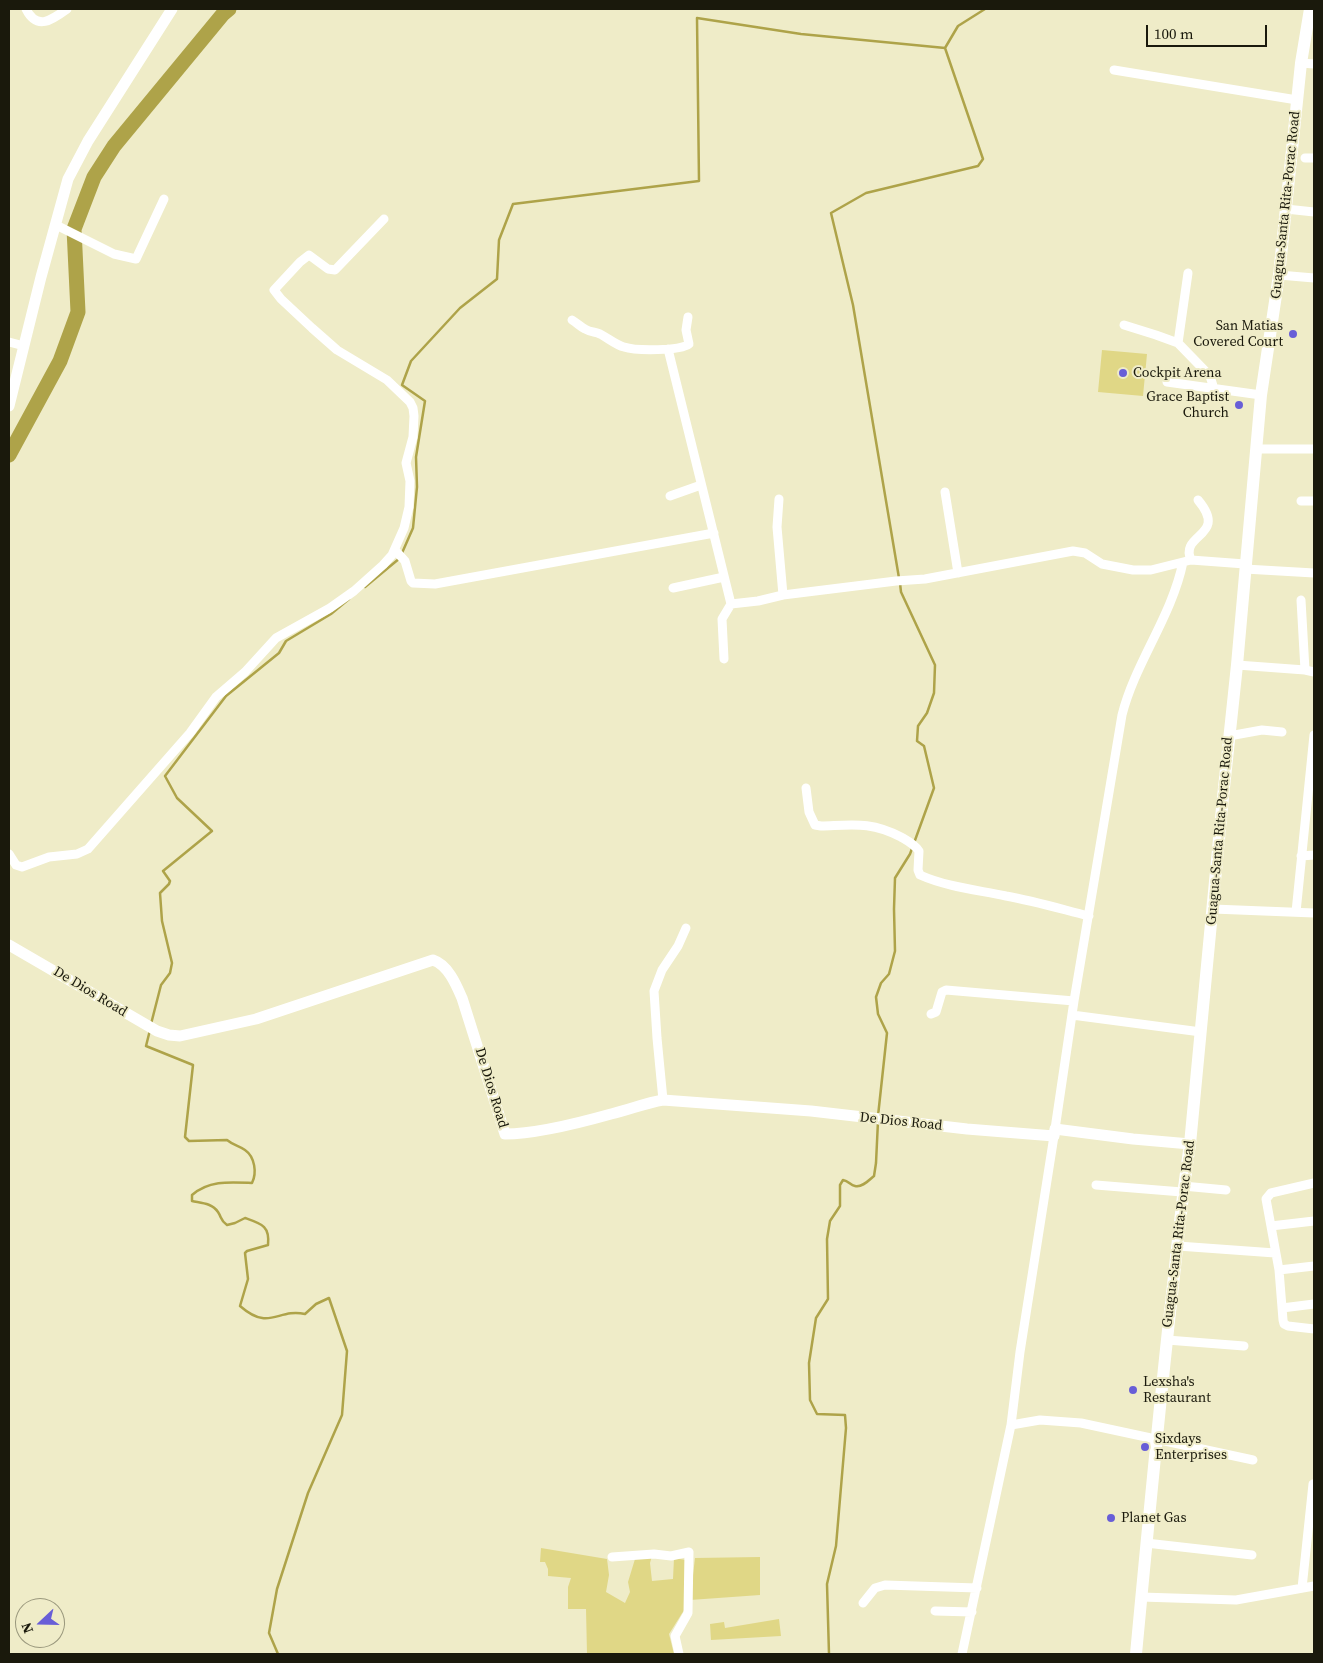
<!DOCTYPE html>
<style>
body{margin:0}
#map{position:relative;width:1323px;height:1663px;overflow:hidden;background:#efecc8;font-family:"Source Serif 4",serif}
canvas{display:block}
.frame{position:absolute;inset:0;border:10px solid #1a190c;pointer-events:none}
.north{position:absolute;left:15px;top:1598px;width:50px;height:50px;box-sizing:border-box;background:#efecc8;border:1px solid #9a987d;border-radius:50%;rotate:249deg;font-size:14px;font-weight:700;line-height:20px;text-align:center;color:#1a190c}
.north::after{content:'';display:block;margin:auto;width:18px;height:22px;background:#685ed7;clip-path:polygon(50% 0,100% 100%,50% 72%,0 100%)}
.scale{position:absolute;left:1146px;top:25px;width:121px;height:22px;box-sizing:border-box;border:2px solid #1a190c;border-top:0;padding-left:6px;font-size:15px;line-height:18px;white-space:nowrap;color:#1a190c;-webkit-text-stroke:4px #efecc8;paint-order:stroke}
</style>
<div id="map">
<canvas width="1323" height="1663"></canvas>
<div class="frame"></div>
<div class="north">N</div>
<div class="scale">100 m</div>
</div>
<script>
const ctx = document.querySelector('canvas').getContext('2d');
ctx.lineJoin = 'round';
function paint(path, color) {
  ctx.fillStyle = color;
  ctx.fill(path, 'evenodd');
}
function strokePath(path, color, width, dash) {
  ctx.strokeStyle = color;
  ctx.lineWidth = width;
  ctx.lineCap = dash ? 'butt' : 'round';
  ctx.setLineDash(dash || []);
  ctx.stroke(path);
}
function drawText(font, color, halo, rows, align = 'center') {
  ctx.font = font + ' "Source Serif 4",serif';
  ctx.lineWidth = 4;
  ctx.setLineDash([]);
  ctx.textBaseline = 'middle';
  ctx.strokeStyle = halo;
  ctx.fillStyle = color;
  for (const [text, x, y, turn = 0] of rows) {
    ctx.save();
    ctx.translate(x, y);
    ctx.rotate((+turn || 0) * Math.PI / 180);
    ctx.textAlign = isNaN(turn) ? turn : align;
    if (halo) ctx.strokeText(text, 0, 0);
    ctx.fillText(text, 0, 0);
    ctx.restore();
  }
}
paint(new Path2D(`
 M1102 350 1147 354 1143 396 1098 392Z
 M541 1548 607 1559 609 1575 606 1592 625 1603 630 1592 628 1582 635 1559 652 1556 650 1563 652 1581 673 1579 674 1558 686 1560V1607L669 1634 674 1654H587L586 1609H568V1587L571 1578 548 1576V1569L545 1562H540Z
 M760 1557V1595L690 1600 695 1558Z
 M779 1619 781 1636 711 1640 710 1624 724 1622 725 1628Z`), '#e0d786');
strokePath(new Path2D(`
 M402 553 413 528 417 487 416 457 425 401 402 385 411 361 460 308 497 279 499 240 513 204 699 181 697 18 801 34 945 48
 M899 578 853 305 831 213 866 193 978 166 983 159 945 48 958 26 985 9
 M365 587 400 558
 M151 1024 161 985 170 973 172 963 162 921 160 893 169 884 170 881 163 871 212 831 177 798 165 776 226 696 279 653 286 641 331 614 349 599
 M150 1030 146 1046 193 1065 185 1137 189 1141 227 1140C233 1145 239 1146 245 1150 255 1157 257 1173 252 1183 230 1182 209 1180 192 1195V1201C201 1203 212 1203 218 1212 222 1218 220 1220 227 1225L235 1223 245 1218C262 1224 270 1226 268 1245L247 1251 245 1253 248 1279 240 1306C270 1332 277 1308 305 1314L316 1304 329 1298 347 1351 342 1415 308 1493 277 1589 269 1633 278 1654
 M878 1116 887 1033 878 1014 876 997 881 983 889 974 895 951 894 909 895 878 910 854 934 788 924 746 917 741 918 726 927 713 934 693 935 665 901 592 900 583
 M829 1654 827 1584 836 1546 846 1428 845 1415 817 1414 810 1400 809 1363 816 1318 828 1299 827 1239 830 1221 840 1206V1185L843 1180C849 1181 850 1185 855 1186 862 1188 869 1180 874 1176L876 1163 878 1121`), '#aea349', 2.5);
strokePath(new Path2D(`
 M9 455 60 361 78 312 74 229 94 177 114 146 223 14 229 9`), '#aea349', 15);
strokePath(new Path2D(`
 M26 9C37 31 52 20 67 9
 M1301 63 1314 64
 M1114 70 1297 100
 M1305 158H1314
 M1286 209 1314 212
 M56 225 114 254 136 259 164 199
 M1279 275 1314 278
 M572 320C577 323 581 327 585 329 590 332 595 332 600 334 608 338 616 345 624 347 636 351 680 351 689 344L686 330 688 317
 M1124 325 1156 335 1178 343 1210 376 1214 389
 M9 342 24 346
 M1178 343 1188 273
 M668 349 731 604 758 601 783 595 896 581 925 579 1073 551 1085 553 1102 564 1133 570H1151L1191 560 1245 564
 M1167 382 1261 395
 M1256 449H1314
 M945 492 958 573
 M670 496 701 485
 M779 499 777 527 783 595
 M1301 501H1314
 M395 550 405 561 411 581 413 583 435 584 714 533
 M1191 560C1179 533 1229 537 1198 500
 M1245 569 1314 573
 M673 588 724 577
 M1301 600 1305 670
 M724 659 722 619 731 604
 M1237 665 1305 670 1314 672
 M1229 736 1262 730 1282 732
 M806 788 809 812 815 825 821 826C852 825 871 821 901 837 908 841 914 844 919 851L918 870 920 875C947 887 978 890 1006 896 1034 901 1061 909 1089 916
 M9 854 16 865 22 867 49 857 77 854 88 849 190 733 216 697 245 672 276 638 330 608 354 591 383 565 392 555 404 528 409 507 410 481 406 463 413 437 414 416 413 408 410 402 387 380 337 350 312 328 281 299 274 290 300 262 309 255 328 269 335 270 384 219
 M1301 856 1314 855
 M1213 909 1314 913
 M1296 912 1314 735
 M931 1014 936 1012 942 992 946 990 1074 1001
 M1072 1015 1201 1032
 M663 1100 657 1038 654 991 662 970 678 946 686 928
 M1055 1129 1074 1001 1122 715C1135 663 1172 616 1183 562
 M1314 1183 1271 1193 1266 1199 1279 1270 1283 1320 1284 1324 1288 1326 1314 1329
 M1096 1185 1182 1192
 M1183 1186 1226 1190
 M1271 1226 1314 1221
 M1178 1246 1275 1253
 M1279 1270 1314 1266
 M1282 1308 1314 1304
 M1167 1340 1244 1346
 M1011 1425 1040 1420 1081 1423 1253 1460
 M1146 1543 1252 1555
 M612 1557 654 1554 671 1556 689 1552 688 1613 675 1636 679 1654
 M1302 1588 1313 1484
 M1141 1597 1236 1600 1314 1586
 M863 1603 875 1588 885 1585 977 1588
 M935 1611 972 1612
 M962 1654 1011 1425 1020 1352 1054 1136`), '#fff', 9);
strokePath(new Path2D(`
 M9 406 41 277 68 179 88 141 172 9
 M9 945 157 1031 169 1035 180 1036 256 1019 433 960C448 965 456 984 462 998L505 1134C537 1134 579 1123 611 1114 629 1110 645 1103 663 1100L811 1111 967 1129 1054 1136 1055 1129 1133 1139 1190 1144`), '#fff', 11);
strokePath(new Path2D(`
 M1136 1654C1147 1537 1158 1420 1171 1303 1177 1250 1182 1197 1190 1144L1223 797 1237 665 1261 395 1279 275 1301 63 1310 9`), '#fff', 12);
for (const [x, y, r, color] of [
 [1293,334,5,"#685ed7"],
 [1123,373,5,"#685ed7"],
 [1239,405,5,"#685ed7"],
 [1133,1390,5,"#685ed7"],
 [1145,1447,5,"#685ed7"],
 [1111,1518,5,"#685ed7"]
]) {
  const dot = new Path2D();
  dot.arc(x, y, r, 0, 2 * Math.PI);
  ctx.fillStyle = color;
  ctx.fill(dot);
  strokePath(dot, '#efecc8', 2);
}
drawText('14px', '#1a190c', '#efecc8', [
 ["Guagua-Santa Rita-Porac Road",1286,205,-84],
 ["Guagua-Santa Rita-Porac Road",1220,831,-85],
 ["De Dios Road",90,992,31],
 ["De Dios Road",491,1088,73],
 ["De Dios Road",901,1122,6],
 ["Guagua-Santa Rita-Porac Road",1179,1234,-83]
]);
drawText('14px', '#1a190c', '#efecc8', [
 ["San Matias",1283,326,"right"],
 ["Covered Court",1283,342,"right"],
 ["Cockpit Arena",1133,373],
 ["Grace Baptist",1229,397,"right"],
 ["Church",1229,413,"right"],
 ["Lexsha's",1143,1382],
 ["Restaurant",1143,1398],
 ["Sixdays",1155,1439],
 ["Enterprises",1155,1455],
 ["Planet Gas",1121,1518]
], 'left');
</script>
